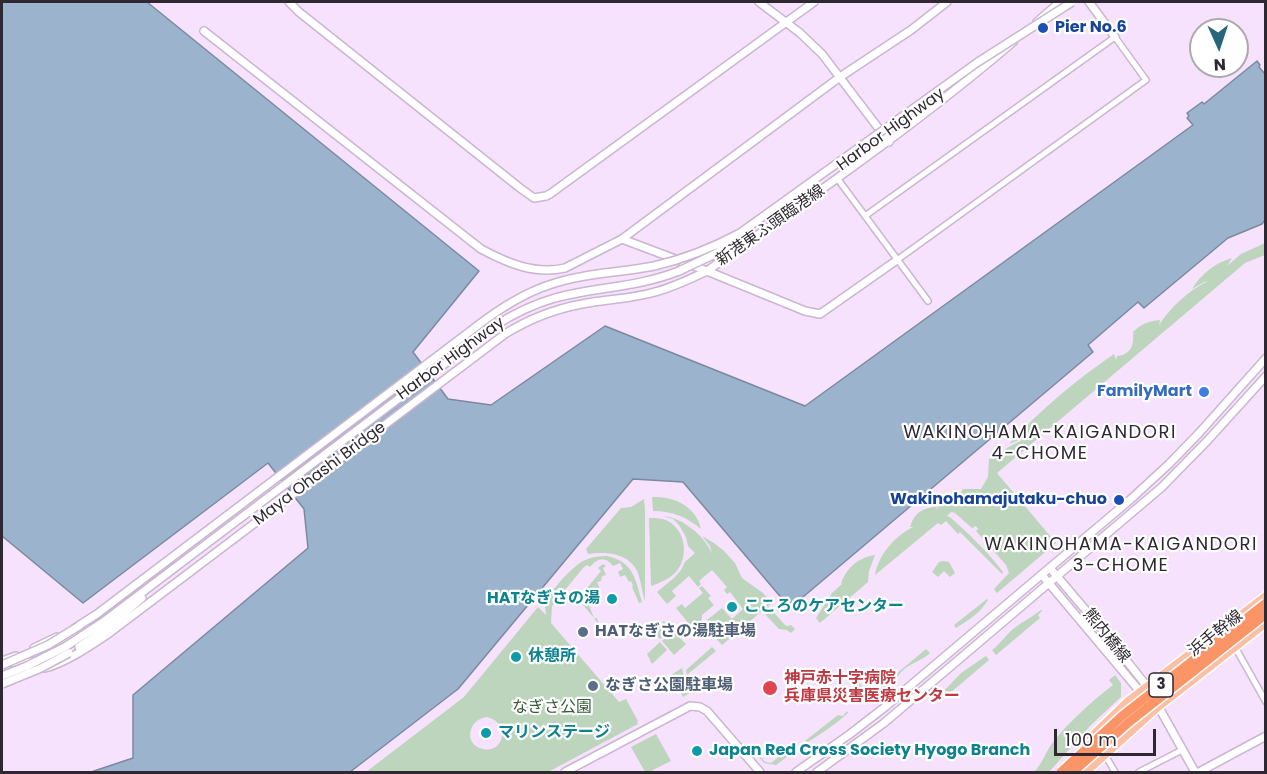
<!DOCTYPE html>
<meta charset="utf-8">
<style>
body{margin:0}
#map{position:relative;width:1267px;height:774px;overflow:hidden;background:#f7e2fe;font-family:Poppins,sans-serif}
canvas{display:block}
.frame{position:absolute;inset:0;border:3px solid #2f2832;pointer-events:none}
.north{position:absolute;left:1189px;top:18px;width:60px;height:60px;box-sizing:border-box;background:#fff;border:2px solid #aca9ad;border-radius:50%;rotate:177deg;font-size:16px;font-weight:700;line-height:24px;text-align:center;color:#2f2832}
.north::after{content:'';display:block;margin:auto;width:21px;height:27px;background:#27667c;clip-path:polygon(50% 0,100% 100%,50% 72%,0 100%)}
.scale{position:absolute;left:1054px;top:729px;width:102px;height:27px;box-sizing:border-box;border:3px solid #2f2832;border-top:0;padding-left:8px;font-size:18px;line-height:21px;white-space:nowrap;color:#2f2832;-webkit-text-stroke:4px #fff;paint-order:stroke}
</style>
<div id="map">
<canvas width="1267" height="774"></canvas>
<div class="frame"></div>
<div class="north">N</div>
<div class="scale">100 m</div>
</div>
<script>
const ctx = document.querySelector('canvas').getContext('2d');
ctx.lineJoin = 'round';
function paint(path, color) {
  ctx.fillStyle = color;
  ctx.fill(path, 'evenodd');
}
function strokePath(path, color, width, dash) {
  ctx.strokeStyle = color;
  ctx.lineWidth = width;
  ctx.lineCap = dash ? 'butt' : 'round';
  ctx.setLineDash(dash || []);
  ctx.stroke(path);
}
function drawText(font, color, halo, rows, align = 'center') {
  ctx.font = font + ' Poppins,"Noto Sans JP",sans-serif';
  ctx.lineWidth = 4.5;
  ctx.setLineDash([]);
  ctx.textBaseline = 'middle';
  ctx.strokeStyle = halo;
  ctx.fillStyle = color;
  for (const [text, x, y, turn = 0] of rows) {
    ctx.save();
    ctx.translate(x, y);
    ctx.rotate((+turn || 0) * Math.PI / 180);
    ctx.textAlign = isNaN(turn) ? turn : align;
    if (halo) ctx.strokeText(text, 0, 0);
    ctx.fillText(text, 0, 0);
    ctx.restore();
  }
}
paint(new Path2D(`
 M1265 243V255L1245 263 997 473 1056 543 997 593 994 589 1009 573 1006 565 976 531 978 529 976 526 972 528 955 513 951 512 947 516 950 517C969 534 988 552 1003 572L1002 574 960 532 958 534 946 521 941 525 938 523 875 575C879 554 894 537 913 527H910C914 513 923 507 937 507L936 510 944 499 953 492 961 493 963 489H981L988 477 989 459 994 458 1007 448 1024 439 1019 440 1009 444C1040 410 1076 380 1114 354L1116 360 1117 356C1130 355 1134 346 1133 334L1136 333H1132C1141 324 1148 321 1160 320L1159 325C1171 307 1188 291 1208 281L1204 282 1192 289C1201 274 1215 263 1232 258L1227 266 1241 254Z
 M652 497C674 496 696 506 701 529 687 517 672 511 653 511Z
 M644 499 645 510V601C642 592 641 582 638 573 630 553 606 551 588 554L586 549 621 508 631 507Z
 M663 516C682 517 706 537 712 554L710 546 702 536 714 543 724 551 735 563 742 578 763 593 772 603 768 606 785 625 787 626 791 625 795 629 791 633 787 630 779 629 762 611 722 645 712 634 704 640 700 636 712 626 707 620 722 608 732 619 743 609 730 592 727 594 724 590 727 587 712 570 699 581 701 584 698 587 689 576 672 591 676 596 667 604 657 592 675 577 681 570 685 562 695 553 688 546 686 537 679 525 673 519Z
 M649 518C656 518 662 518 668 521 686 531 689 557 676 572 669 579 660 583 651 586Z
 M875 555 869 571 868 582 820 623 816 618 832 593 843 583 841 584C846 568 859 557 875 555Z
 M607 556C634 562 635 579 642 602L639 603 632 587 633 586 631 581 629 582 625 575 620 577 618 572 623 569 620 563 613 566C605 556 598 558 590 567L587 565 583 568 552 606 551 623 619 702 626 699 638 721 637 722 638 724 548 772H366L464 697 538 607 546 615C546 613 545 608 545 606 547 593 572 567 583 561 591 557 599 556 607 556ZM487 717C511 723 504 754 483 749 463 745 468 719 487 717Z
 M943 561 949 562 955 573 950 577 944 571 938 577 932 572 939 562Z
 M603 564 606 566 603 568 606 575 602 576 601 581 597 582 600 589 585 596 594 618H597L599 624 578 599 601 571 598 568Z
 M702 586 711 596 708 598 714 605 702 615 701 627 698 635 676 608 682 604 685 608 703 593 699 588Z
 M987 599 988 600C980 613 969 620 956 628L954 625Z
 M1041 610 1042 611 1038 615 1040 618 996 655 992 650C1000 644 1005 636 1013 629 1022 622 1032 617 1041 610Z
 M664 621 671 629 660 639 653 631Z
 M673 631 686 644 674 655 662 641Z
 M660 642 667 650 652 664 647 654Z
 M712 647 716 651 688 674 698 687 694 690 688 680 686 670Z
 M926 649 930 653C922 661 910 663 902 671 892 683 887 693 871 701L867 702 851 683 856 679 863 688 861 690 865 693 867 692 870 696Z
 M986 656 989 660 943 699 940 695 961 673Z
 M682 668 685 681 693 691 683 697 671 675Z
 M1115 675 1121 683V697L1090 726 1049 772H1034C1041 765 1044 757 1049 748 1062 728 1093 700 1113 685L1109 680Z
 M847 711 848 713C836 724 822 733 808 742L805 741 838 715 843 716Z
 M656 734 671 761 649 772H645L631 747Z
 M792 747 795 751 776 765 764 763 754 751 755 750 765 762 771 763Z`), '#bcd5bc');
const water = new Path2D(`
 M2 2H147L479 271 413 352 448 399 491 405 605 326 805 406 1193 125 1187 118 1189 116 1187 113 1202 102 1204 104 1257 61 1260 65 1259 67 1265 74V220L1262 224 1228 238 1144 308 1138 302 1088 345 1093 352 790 608 683 482 633 479 458 689 350 772H91L133 758V695L308 548 304 509 268 463 83 603 2 536Z`);
paint(water, '#9bb3cd');
strokePath(water, '#7b899e', 1.5);
const minor = new Path2D(`
 M837 178 928 301
 M865 216 1115 37 1146 80 897 260
 M1235 647 1266 702
 M1105 755 1115 772
 M1139 772 1182 750`);
const tertiary = new Path2D(`
 M289 2 299 12 520 188 534 198 546 196 550 194 814 2
 M759 2 800 33 822 54 889 142
 M1089 2 1115 37
 M1037 22 1060 2
 M204 31 481 249C507 263 535 275 565 268L622 239 840 77 911 30 947 2
 M622 239 707 271 805 311 820 314 897 260
 M1050 568 1100 627 1149 689
 M1042 575 1142 694
 M75 628 97 614 477 326
 M65 647 103 622 496 325C515 313 534 304 555 298 597 287 639 287 679 271
 M79 647 108 627 142 598
 M34 648 57 637
 M2 661 16 656
 M8 662 23 663 57 658
 M45 668C65 663 90 646 108 634L505 334C529 319 555 309 582 304 607 299 631 299 655 292 674 287 690 279 707 271 811 197 916 125 1013 42
 M1157 704 1195 772
 M565 772 690 706 700 707 707 711 760 772
 M796 772 850 734 885 707 1131 499 1169 464 1200 432 1266 358
 M817 772 884 723 1162 487 1208 440 1266 376
 M1199 772 1266 736`);
const primary = new Path2D(`
 M1082 748 1093 735 1127 702 1266 596
 M1086 772 1158 707 1266 623`);
strokePath(minor, '#cab6d1', 8);
strokePath(tertiary, '#cab6d1', 10);
strokePath(primary, '#fff', 11);
strokePath(minor, '#fff', 5);
strokePath(tertiary, '#fff', 7);
strokePath(primary, '#fdbfa4', 8);
const tertiaryBridge = new Path2D(`
 M679 271 715 254 745 234
 M477 326C499 309 522 294 549 285 583 273 619 273 654 266 685 259 712 248 740 233L978 62 1072 2
 M2 665 48 645 79 626
 M2 676 27 666 65 647
 M2 684 41 668 69 653`);
const motorwayBridge = new Path2D(`
 M1061 772 1122 716 1266 603
 M1073 772 1128 723 1266 614`);
strokePath(tertiaryBridge, '#cab6d1', 10, []);
strokePath(motorwayBridge, '#fff', 12, []);
strokePath(tertiaryBridge, '#fff', 7);
strokePath(motorwayBridge, '#fb9467', 9);
for (const [x, y, r, color] of [
 [1043,28,6,"#1a4fb4"],
 [1204,392,6,"#3f7fe0"],
 [1119,500,6,"#1a4fb4"],
 [612,599,6,"#0f9aa8"],
 [732,607,6,"#0f9aa8"],
 [583,632,6,"#5c6f8a"],
 [516,657,6,"#0f9aa8"],
 [593,686,6,"#5c6f8a"],
 [770,688,8,"#e0444e"],
 [486,733,6,"#0f9aa8"],
 [697,751,6,"#0f9aa8"]
]) {
  const dot = new Path2D();
  dot.arc(x, y, r, 0, 2 * Math.PI);
  ctx.fillStyle = color;
  ctx.fill(dot);
  strokePath(dot, '#fff', 2);
}
for (const [x, y, w] of [
 [1161,685,24]
]) {
  const box = new Path2D();
  box.roundRect(x - w / 2, y - 12, w, 24, 4.5);
  ctx.fillStyle = '#fff';
  ctx.fill(box);
  strokePath(box, '#2f2832', 1.5);
}
drawText('bold 15px', '#2f2832', null, [
 ["3",1161,685]
]);
drawText('bold 16px', '#164399', '#fff', [
 ["Pier No.6",1055,28],
 ["Wakinohamajutaku-chuo",1107,500,"right"]
], 'left');
drawText('16px', '#2f2832', '#fff', [
 ["Harbor Highway",891,130,-36],
 ["新港東ふ頭臨港線",771,226,-35],
 ["Harbor Highway",451,359,-36],
 ["Maya Ohashi Bridge",320,474,-37],
 ["浜手幹線",1216,634,-38],
 ["熊内橋線",1106,636,51]
]);
drawText('bold 16px', '#366cbe', '#fff', [
 ["FamilyMart",1192,392]
], 'right');
drawText('bold 16px', '#0d838f', '#fff', [
 ["HATなぎさの湯",600,599,"right"],
 ["こころのケアセンター",744,607],
 ["休憩所",528,657],
 ["マリンステージ",498,733],
 ["Japan Red Cross Society Hyogo Branch",709,751]
], 'left');
drawText('bold 16px', '#4e5e75', '#fff', [
 ["HATなぎさの湯駐車場",595,632],
 ["なぎさ公園駐車場",605,686]
], 'left');
drawText('bold 16px', '#be3a42', '#fff', [
 ["神戸赤十字病院",784,679],
 ["兵庫県災害医療センター",784,697]
], 'left');
drawText('16px', '#355c36', '#fff', [
 ["なぎさ公園",552,708]
]);
ctx.letterSpacing = '1.5px';
drawText('18px', '#2f2832', '#fff', [
 ["WAKINOHAMA-KAIGANDORI",1040,433],
 ["4-CHOME",1040,454],
 ["WAKINOHAMA-KAIGANDORI",1121,545],
 ["3-CHOME",1121,566]
]);
ctx.letterSpacing = '0px';
</script>
